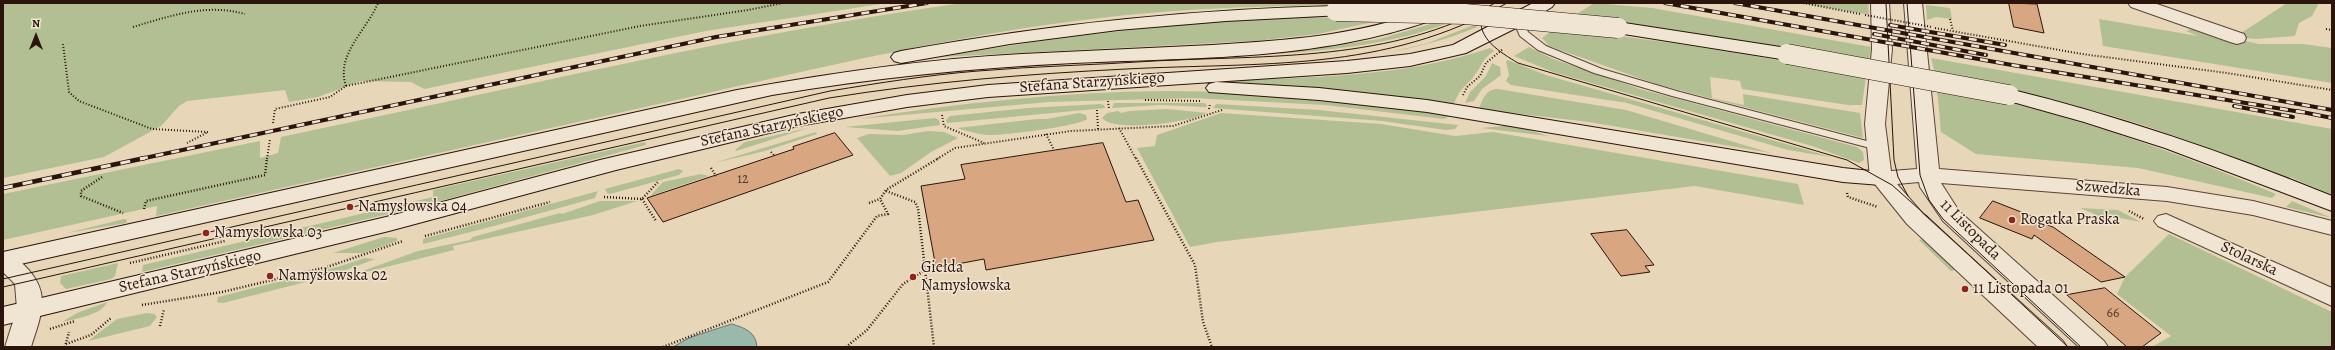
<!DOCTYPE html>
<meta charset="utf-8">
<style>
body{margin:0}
#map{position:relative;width:2335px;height:350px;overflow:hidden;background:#e8d6b9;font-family:Alegreya,serif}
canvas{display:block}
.frame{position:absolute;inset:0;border:4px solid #2a140b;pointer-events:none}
.north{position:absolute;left:16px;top:16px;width:40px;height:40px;-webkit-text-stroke:3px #f0e4d2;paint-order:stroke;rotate:0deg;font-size:11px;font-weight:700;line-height:16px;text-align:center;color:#2a140b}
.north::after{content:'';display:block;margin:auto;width:14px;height:18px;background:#2a140b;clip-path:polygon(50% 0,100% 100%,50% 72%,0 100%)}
</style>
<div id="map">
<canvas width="2335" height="350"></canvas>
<div class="frame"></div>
<div class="north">N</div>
</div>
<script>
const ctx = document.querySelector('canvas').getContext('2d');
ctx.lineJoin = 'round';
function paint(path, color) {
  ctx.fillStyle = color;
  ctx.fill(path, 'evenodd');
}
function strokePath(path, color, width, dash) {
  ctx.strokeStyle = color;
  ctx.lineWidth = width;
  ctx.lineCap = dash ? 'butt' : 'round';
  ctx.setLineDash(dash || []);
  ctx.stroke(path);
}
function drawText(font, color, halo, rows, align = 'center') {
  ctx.font = font + ' Alegreya,serif';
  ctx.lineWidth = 3;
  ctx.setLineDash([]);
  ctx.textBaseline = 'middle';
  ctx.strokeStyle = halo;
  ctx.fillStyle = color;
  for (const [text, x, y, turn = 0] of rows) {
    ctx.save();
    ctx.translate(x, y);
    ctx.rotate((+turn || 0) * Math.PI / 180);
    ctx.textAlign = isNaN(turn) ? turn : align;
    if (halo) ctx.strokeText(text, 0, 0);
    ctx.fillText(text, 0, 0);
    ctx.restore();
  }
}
paint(new Path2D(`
 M3 3H887L706 31 424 89 411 82 361 81 318 97 289 102 285 90 187 101 179 106 161 126 104 157 3 178Z
 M963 3H1428L1423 5C1315 5 1208 5 1100 18 959 34 819 68 681 99 506 138 331 177 156 216L157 206 3 240V194L260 141V158L278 153 281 137C508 90 733 35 963 3Z
 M1594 3 1652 8 1871 47 1869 61 1574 16Z
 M1801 3H1868L1869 15 1865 14Z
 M2287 3H2319L2312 16 2299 23 2295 36 2256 39 2235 37Z
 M1926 5 1950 8 1952 19 1936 17 1927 20Z
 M1304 17 1387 19 1318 34 1254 41 940 57C1062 36 1180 22 1304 17Z
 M2099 19 2198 36 2186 31 2192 29 2259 44H2303L2332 48V83L2103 46Z
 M1441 21H1454C1397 43 1338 50 1276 54L1379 39Z
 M1476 24 1477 27C1447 40 1416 47 1383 54L1428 43Z
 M1554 29C1659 39 1763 56 1866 77L1862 105H1848L1742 89 1740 81 1710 77 1712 98 1744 105 1743 94 1860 113 1863 138 1656 84 1549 46 1542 38Z
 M1529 47 1553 59 1640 89 1857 147 1863 152 1864 160 1859 163 1812 146 1553 72 1514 56Z
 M1490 48 1494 51C1481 60 1483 65 1474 76 1464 89 1461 86 1454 104L1354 91 1218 81C1309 77 1403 78 1490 48Z
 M1931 58 2332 129V195L2290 177 2288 180C2233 157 2177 135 2120 118 2059 100 1997 86 1935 73Z
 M1508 60 1546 75 1831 157 1788 150 1627 103 1511 85 1506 81 1509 75 1506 61Z
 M1492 63 1500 67 1501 75 1482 89 1474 101 1465 103 1470 92 1486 76Z
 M1498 89 1626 110 1771 153 1589 122 1479 109C1483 98 1486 89 1498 89Z
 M1937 89 2011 105 2015 104C2105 127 2191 158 2276 194L2272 198 2138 168 1976 154 1941 132Z
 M1166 91C1262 91 1356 102 1452 115L1444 119 1325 105 1193 98 1049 102 858 119C960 103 1062 92 1166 91Z
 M1114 103H1205L1207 106 1206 107 1159 105 1112 108Z
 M1100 104 1104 105 1105 108 947 123 946 120 950 116 1028 108Z
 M1216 104 1319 110 1458 125 1455 129 1446 130 1382 121 1213 108Z
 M1167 109 1207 113C1191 122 1114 133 1102 118L1107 113 1118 111 1121 113 1129 111Z
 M1079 113 1086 115 1087 119C1080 126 1000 136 987 135 977 134 967 131 957 128L1037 119H1047Z
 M1221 113 1381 124 1455 136 1493 132 1798 184 1804 205 1695 186 1217 242 1190 247 1137 148 1155 146 1157 135Z
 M935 118 939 120 940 125 897 131 845 127Z
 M1514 125 1548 136 1481 128Z
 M808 128 736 151 735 150 745 142Z
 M928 131 944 132 958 138 931 152 901 173 890 176 857 138 869 134 903 135Z
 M816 132 817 134 765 151 714 163Z
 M645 142 646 145 422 206 142 272 143 265 433 197V190Z
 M679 169 683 171 679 175 610 194 607 193 605 189Z
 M701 174 709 176 650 196 663 182Z
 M598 191 595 198 494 226 423 244V239Z
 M600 201H637L593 215 453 246 454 250 346 277 418 251 470 240 473 237 560 213 562 214Z
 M2292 201 2332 218 2286 207Z
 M2080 208 2118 210 2141 222 2120 218 2106 219Z
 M124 219 127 220 126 223 67 233Z
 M2169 234 2332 312V347H2152L2171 336 2117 294 2125 277Z
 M384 237 397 238V241L363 253H333Z
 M1926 239 1956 270 1951 271 1919 240Z
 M365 258 375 259 333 275 223 303 217 302 218 297 341 266Z
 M118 263 115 276 111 279 66 289 60 283 61 276Z
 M107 302C102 315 75 319 62 322L77 313Z
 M147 313 154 314 157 317 150 326 88 341 117 319Z`), '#b1bf92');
const water = new Path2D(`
 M732 324C745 328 756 332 757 347H673L689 338Z`);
paint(water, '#98b9ab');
strokePath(water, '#6c776b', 1);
const building = new Path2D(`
 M2009 3 2037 4 2044 33 2014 27Z
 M835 133 853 155 663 222 647 198 794 149 793 147Z
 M1103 143 1126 202 1138 200 1154 240 986 270 984 259 936 268 921 186 965 179 961 165Z
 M1993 201 2044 221 2042 223 2053 227 2125 277 2101 282 2034 235 2032 239 1980 218Z
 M1627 230 1654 265 1645 266 1650 272 1621 276 1591 234Z
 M2105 288 2161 333 2142 347H2127L2067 295Z`);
paint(building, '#d8a782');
strokePath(building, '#2a140b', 1);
const service = new Path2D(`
 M1518 17 1523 20 1528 32 1546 46 1602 69 1680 92 1882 145 1884 147 1878 150 1874 149 1672 96 1594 73 1538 50 1520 36 1513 20Z`);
const minor = new Path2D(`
 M2128 3H2154L2244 34 2246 38 2244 42 2237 44 2230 42 2131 7Z
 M2166 214 2332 288V306L2158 226 2154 221 2158 216Z
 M5 252C14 255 18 259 25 266 52 293 41 315 31 347H5L17 309 15 284 3 272V253Z`);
const tertiary = new Path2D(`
 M1871 3H1889L1892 49 1885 124 1891 171 1917 169 1904 3H1922L1939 169 2167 187 2253 201 2332 221V235L2253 215 2167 201 1941 183 1959 211 2104 341 2108 347H2079L1943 221 1920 187 1919 182 1897 184 1923 214 2063 341 2067 347H2038L1907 224 1870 178 1865 124 1872 49Z`);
const secondary = new Path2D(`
 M1444 3H1468L1465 7C1343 61 1205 57 1074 63 972 68 872 78 772 95L3 268V252L737 90C831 73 926 59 1022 54 1085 51 1149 48 1212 45 1291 40 1370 35 1444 3Z
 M1533 3H1555L1552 7 1524 24 1466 53 1410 66 1347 73 988 97 907 107 798 126 616 170 389 231 3 325V307L386 217 600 160 798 114 907 95 988 85 1347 61 1410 54 1453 45Z
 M1336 6 1342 7 1345 11 1342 15 1226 21 1118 30 1010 44 901 63 894 61 891 57 894 53 901 51C1045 25 1189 9 1336 6Z
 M1618 22 1787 48 1794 50 1797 54 1794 58 1787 60 1611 32 1609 28 1611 24Z
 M1216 82 1319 88 1427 100 1843 168 1889 173 1892 178 1889 183 1881 185 1843 182 1427 112 1319 100 1209 92 1206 88 1209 84Z
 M2009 89C2119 116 2227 153 2332 196V211L2165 148 2084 122 2002 99 1999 95 2002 91Z`);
strokePath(service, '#5a4436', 2);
strokePath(minor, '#5a4436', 2);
strokePath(tertiary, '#5a4436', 2);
strokePath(secondary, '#2a140b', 2);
strokePath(new Path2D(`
 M1803 3 1860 14
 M1950 19 1953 31
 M133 27C170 16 206 3 245 14
 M1935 28 2082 54 2227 73 2332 90
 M2326 29 2332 30
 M63 44 69 92 79 101 152 129 208 132 187 143
 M346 86 640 26 748 10 783 3
 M1463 95 1467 87 1480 76 1486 63 1503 49
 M1145 100 1200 101
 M1108 101 1109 109
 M1209 109 1210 104
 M1097 110 1098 129
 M942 115 944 126 984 143
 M273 123 275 109 330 97 346 86C335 55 367 30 378 3
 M1119 128 1136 159
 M1046 134 1054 150
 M771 152 775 156
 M267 159 270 139
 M937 159 955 148 1071 131 1173 126 1222 110`), '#2a140b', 2, [1, 2]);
strokePath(new Path2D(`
 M1136 158 1195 265 1203 322 1212 347
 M711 168 716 176
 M102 177 81 191V196L123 213
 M886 191 915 202 918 208 934 347
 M1847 193 1848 197 1878 207
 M604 197 642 199 658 182
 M642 199 656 221
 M869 203 880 199 886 190 939 158
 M144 209 146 201 265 175 267 158
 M2129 211 2144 219
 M425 236 550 202
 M130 263 225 241
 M142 305 222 292 327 267 403 241
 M160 326 164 309
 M50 329 75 321
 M66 344 91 335 111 318
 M65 347 69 332
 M663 347 828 282 877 216 888 214 880 199
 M846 347 867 330 903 284 927 269`), '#2a140b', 2.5, [1, 2]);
paint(service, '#f0e4d2');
paint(minor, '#f0e4d2');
paint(tertiary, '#f0e4d2');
paint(secondary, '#f0e4d2');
strokePath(new Path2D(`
 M1886 3 1894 160 1898 177 1908 196
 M1907 3 1920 175 1929 200 1943 219 2081 347
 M1481 15C1477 39 1500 52 1518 63L1847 160 1892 185 1929 218
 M1926 215 2068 347
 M3 279 830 91C879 83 928 75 978 71 1037 66 1096 65 1154 61 1270 55 1392 62 1495 3
 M3 287 829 98C928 82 1026 74 1126 69 1261 62 1384 73 1507 3`), '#2a140b', 1);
const railFar1 = new Path2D(`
 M1665 3 2012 65 2301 112
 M1735 3 2332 110
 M1890 25 2005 45
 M1874 34 1986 55
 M2234 106 2293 117
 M2297 111 2332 118
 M140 159 716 37 927 3`);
const rail = new Path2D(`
 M3 188 145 158`);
strokePath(railFar1, '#2a140b', 4);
strokePath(rail, '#2a140b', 4.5);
strokePath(railFar1, '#f0e4d2', 2.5, [8]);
strokePath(rail, '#f0e4d2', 3, [10]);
const secondaryBridge = new Path2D(`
 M1336 11 1465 14 1618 28
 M1787 54 2009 95`);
strokePath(secondaryBridge, '#2a140b', 21, []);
strokePath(new Path2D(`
 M1865 15 1932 27`), '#2a140b', 2, [1, 2]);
strokePath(secondaryBridge, '#f0e4d2', 20);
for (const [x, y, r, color] of [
 [350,207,4,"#8f2418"],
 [2012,220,4,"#8f2418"],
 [206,233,4,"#8f2418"],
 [270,276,4,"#8f2418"],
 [913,277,4,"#8f2418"],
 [1965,289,4,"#8f2418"]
]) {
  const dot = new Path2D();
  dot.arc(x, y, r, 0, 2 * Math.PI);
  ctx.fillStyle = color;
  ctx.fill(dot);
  strokePath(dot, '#f0e4d2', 1.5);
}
drawText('14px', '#563929', null, [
 ["12",743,180],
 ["66",2113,314]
]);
drawText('16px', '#2a140b', '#f0e4d2', [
 ["Stefana Starzyńskiego",1092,83,-4],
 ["Stefana Starzyńskiego",772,127,-12],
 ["Szwedzka",2108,189,5],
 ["11 Listopada",1970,230,45],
 ["Stolarska",2249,259,25],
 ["Stefana Starzyńskiego",190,272,-13]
]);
drawText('16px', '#2a140b', '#f0e4d2', [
 ["Namysłowska 04",358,207],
 ["Rogatka Praska",2020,220],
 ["Namysłowska 03",214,233],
 ["Giełda",921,268],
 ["Namysłowska",921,286],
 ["Namysłowska 02",278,276],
 ["11 Listopada 01",1973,289]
], 'left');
</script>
